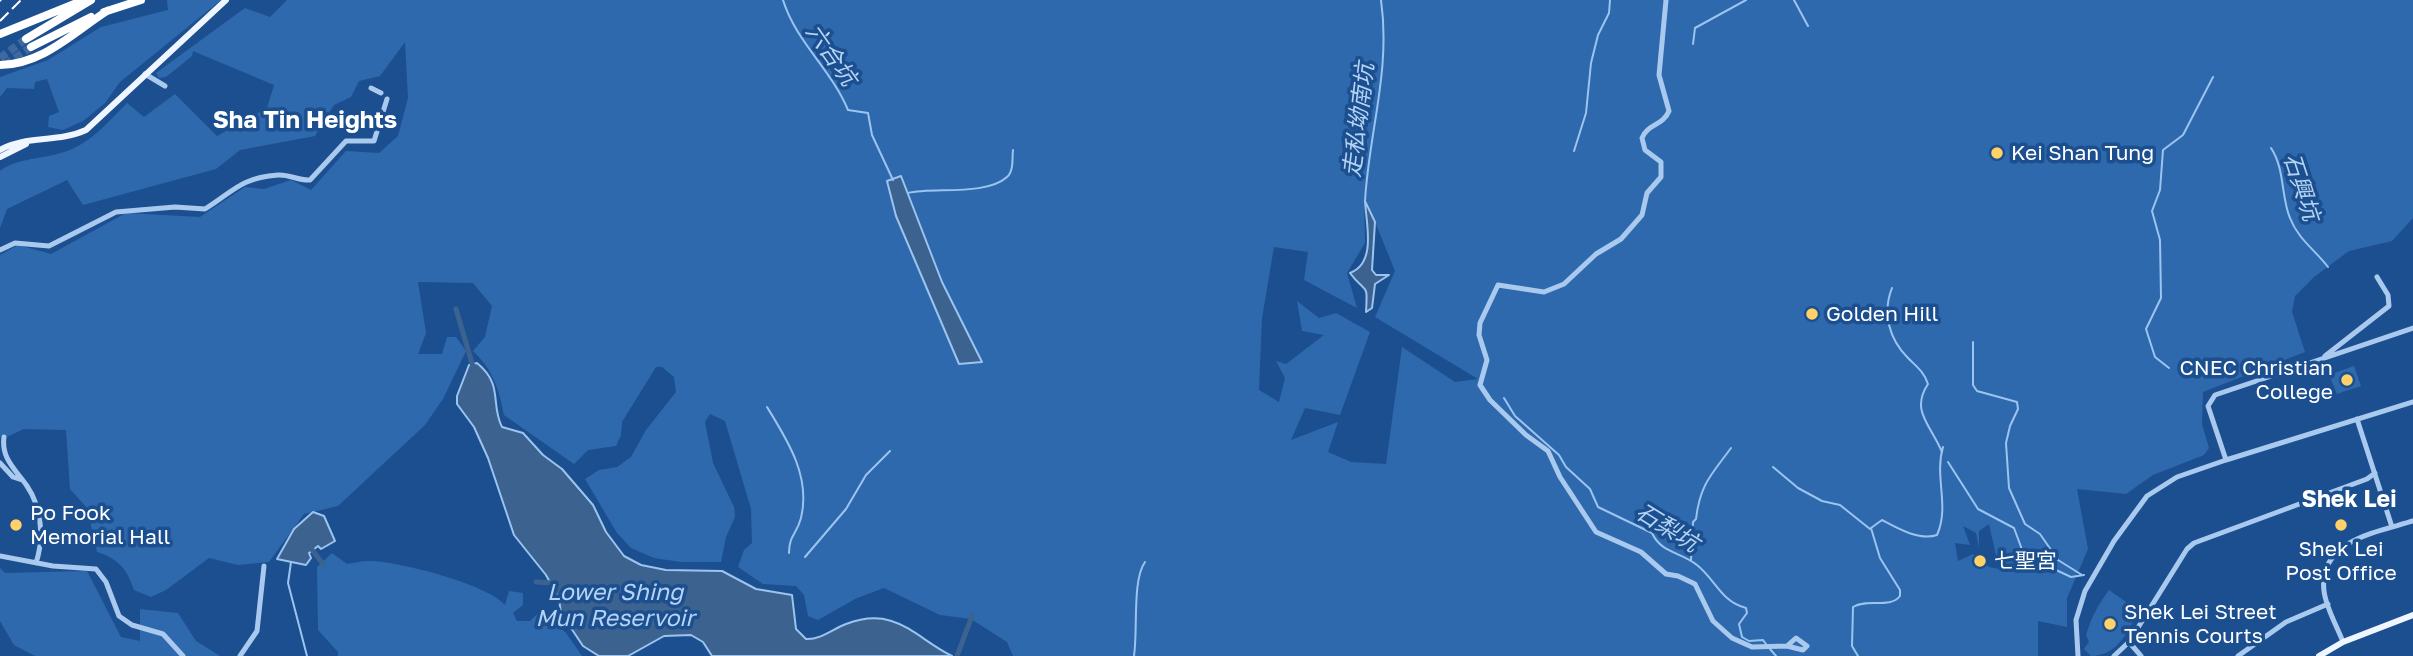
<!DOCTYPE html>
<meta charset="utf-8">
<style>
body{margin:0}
canvas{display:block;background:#1b4f8f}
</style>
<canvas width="2413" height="656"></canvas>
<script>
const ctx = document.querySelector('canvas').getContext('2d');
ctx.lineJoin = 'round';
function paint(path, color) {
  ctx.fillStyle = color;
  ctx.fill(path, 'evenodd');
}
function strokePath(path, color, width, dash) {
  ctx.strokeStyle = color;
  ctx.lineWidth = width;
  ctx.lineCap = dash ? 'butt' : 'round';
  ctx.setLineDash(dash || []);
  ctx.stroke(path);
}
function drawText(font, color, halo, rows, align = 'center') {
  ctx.font = font + ' "Golos Text","Noto Sans TC",sans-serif';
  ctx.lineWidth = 7;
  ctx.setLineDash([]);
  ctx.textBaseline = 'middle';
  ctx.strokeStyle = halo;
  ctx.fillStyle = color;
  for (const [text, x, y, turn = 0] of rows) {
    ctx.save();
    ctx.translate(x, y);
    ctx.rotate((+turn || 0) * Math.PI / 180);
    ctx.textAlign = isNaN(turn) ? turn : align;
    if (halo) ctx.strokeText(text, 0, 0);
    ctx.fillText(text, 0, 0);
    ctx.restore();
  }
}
paint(new Path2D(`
 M167 0H221L120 82 105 103 83 121 63 130 48 127 49 116 59 112 47 79 35 82 34 89 7 88 0 97V77L48 60 101 27 168 10Z
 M287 0H2413V218L2392 241 2349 251 2314 277 2295 296 2292 312 2305 352 2203 392 2202 424 2209 448 2204 455 2153 475 2126 494 2077 489 2088 549 2067 598V627L2038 621V656H1013L1007 642 971 619 940 615 884 588 857 598 818 620 808 616 804 595 796 586 763 584 738 567 744 550 752 543 751 509 725 421 710 414 705 422 713 463 734 507 735 517 726 537 721 562H681L654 558 631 548 617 533 585 479 599 470 617 467 631 457 646 430 676 392 674 377 662 367H656L622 422 621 435 616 446 588 450 574 464 504 415C499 389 493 370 473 351L485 337 492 306 473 283 418 282 426 333 418 354H442L447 337H456L466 351 443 399 425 425 338 506 304 514 269 562 238 565 209 558 166 590 151 597 134 590C127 569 119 559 97 552L87 508 70 489 66 430 24 429 2 439 0 436V255L18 245 51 254 126 213 200 217 245 187 264 189 291 180 311 190 346 151 379 153 398 136 408 98 405 42 380 76 359 81 351 97 334 105 315 136 240 150 216 169 83 205 67 180 7 209 0 228V171C15 159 39 159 57 154 88 147 106 124 127 103L144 117 175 94 217 136 267 108 274 85 193 51 192 56 166 77 159 78 156 73 245 8 270 17ZM1364 195 1395 271 1375 317 1478 379 1455 382 1402 347 1386 464 1351 462 1328 452 1338 422 1291 440 1305 408 1340 415 1370 332 1336 313 1319 318 1297 301 1302 331 1324 335 1286 364 1276 361 1285 378 1279 402 1259 390 1262 318 1274 247 1308 252 1304 280 1357 308 1347 273 1365 243ZM1989 524 1999 569 1989 567 1973 554 1958 561 1955 543 1970 545 1963 526 1976 533 1979 548V531Z
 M2354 366 2361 386 2337 394 2329 375Z
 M332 553 347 564C354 563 362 561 369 561 398 561 487 584 505 605L509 591 523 593V605L513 613 517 621H530L541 610 566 633 582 656H338V652L318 630 317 567Z
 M0 568 5 573 87 571 121 637 140 641V609L178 613 196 641 220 656H35L14 645 0 621Z
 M2109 590 2133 607 2130 611 2136 616C2126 636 2115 656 2091 656L2084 649 2089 642 2086 635C2092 616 2098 605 2109 590Z`), '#2e69ad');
const water = new Path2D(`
 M901 176 942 282 982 362 959 364 896 216 887 181Z
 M1365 201 1375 222 1372 270 1376 275H1389L1375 284 1372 308 1366 312C1368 280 1366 295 1350 273 1377 263 1366 223 1365 201Z
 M477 363C504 385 490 404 502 427L523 433 543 455 562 469 593 505 606 532 624 556 641 565 666 570 722 571 756 589 792 595 796 629 806 639C820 640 833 629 846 624 896 605 915 638 952 656H712L703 642 691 635 664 636 628 656H599L583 646 561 613 559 599 546 575 514 535 488 458 474 427 457 404V396L469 365Z
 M313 512 324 516 335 541 321 549 318 546 309 553 311 558 306 565 277 559 294 529Z`);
paint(water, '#3c6290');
strokePath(water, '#9cc4f0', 2);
strokePath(new Path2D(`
 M783 0C796 42 831 69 848 110L868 113 872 135 893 180
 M1794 0 1808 26
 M1693 44 1695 28 1746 0
 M2271 148C2285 169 2281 197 2290 218 2298 239 2315 250 2328 267
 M1574 151 1586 113 1591 63 1598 35 1609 13 1610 0
 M908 193C934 187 986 196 1007 177 1014 171 1012 158 1013 150
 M1365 201C1369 131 1391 71 1381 0
 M1892 288C1882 313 1889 339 1908 358 1917 367 1924 372 1928 384 1910 411 1931 425 1942 452
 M1973 342V385L1977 391 2017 402 2018 409 2010 426 2006 443 2009 488 2025 524 2040 534 2058 560 2082 575
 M2169 368 2155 357 2146 329 2161 298 2160 240 2152 211 2160 190 2163 150 2183 135 2213 77
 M1504 398 1515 416 1559 455 1566 467 1590 489 1598 507 1652 533C1661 553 1681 552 1697 565 1715 579 1721 602 1746 608L1747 613 1739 624 1742 637 1749 641 1763 640 1766 644
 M767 407C788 441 811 477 801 518 797 534 789 535 789 553
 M1948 462 1978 509 2014 528 2024 555 2071 577 2084 575
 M1773 467 1798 488 1822 501 1840 505 1870 529
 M805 557 846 509 866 475 890 451
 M1691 560 1693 522 1696 519C1700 484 1712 474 1731 448
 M291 562 288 583 307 656
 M1770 649 1776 656
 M1134 656C1138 630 1132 580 1145 562
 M1858 656 1852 646 1853 607C1867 598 1890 609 1900 596V590L1880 558 1871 528 1882 520C1897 528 1919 541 1937 535 1950 506 1934 477 1943 447`), '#9cc4f0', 2);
strokePath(new Path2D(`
 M456 309 474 370
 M310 547 323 564
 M536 582 554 583
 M957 656 972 616`), '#3c6290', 5);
strokePath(new Path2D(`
 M0 58 26 39
 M5 65 31 47`), '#3d69a0', 8, [8, 4]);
strokePath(new Path2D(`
 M1666 0 1659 75 1669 111C1663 126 1647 124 1642 138L1645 150 1661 162V177L1647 193 1642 215 1621 239 1596 254 1564 284 1544 292 1498 285 1480 323 1479 335 1487 360 1480 385 1490 400 1526 435 1548 451 1560 477 1596 532 1641 552 1666 574 1678 576 1695 584 1713 621 1732 638 1752 647 1787 646 1803 650 1807 646 1796 638 1787 646
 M145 74 165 86
 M371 88 381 93
 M0 250 15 243 49 246 116 212 175 207 205 209C234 191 240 178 278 175 289 174 299 181 310 180L346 141H374L387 99
 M2325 356 2389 306 2388 295 2377 277
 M2357 419 2392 527
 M4 437C1 459 16 470 27 486 42 508 44 539 36 563
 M2226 460 2208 406 2215 395 2413 328
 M0 463 13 477 22 480
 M0 556 53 566 96 569 106 582 119 616 132 625 163 634 183 656
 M2129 642 2141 656
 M2343 642C2337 626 2326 608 2324 591 2318 540 2378 532 2413 521
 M240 656 257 631 264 566
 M2078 656 2076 620 2085 591 2114 541 2147 496 2177 477 2226 460 2413 402
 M2114 656 2129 642 2187 549 2194 543 2367 479 2375 473
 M2238 656 2286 622 2328 604`), '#a9c9ee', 5);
strokePath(new Path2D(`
 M0 150C26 135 58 143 86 130L226 0
 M0 157 26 144
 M2319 656 2343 642 2413 615`), '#f0f6ff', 6);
strokePath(new Path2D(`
 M104 12 141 0
 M0 34 84 0
 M26 39 91 0
 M31 47 91 17
 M0 65C42 65 74 32 107 11`), '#fff', 8);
strokePath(new Path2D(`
 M0 1 1 0
 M0 21 21 0`), '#fff', 2, [12, 5]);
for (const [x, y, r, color] of [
 [1997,153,7,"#ffd166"],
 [1812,314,7,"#ffd166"],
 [2347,380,7,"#ffd166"],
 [16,525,7,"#ffd166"],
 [2341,525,7,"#ffd166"],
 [1980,561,7,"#ffd166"],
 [2110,624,7,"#ffd166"]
]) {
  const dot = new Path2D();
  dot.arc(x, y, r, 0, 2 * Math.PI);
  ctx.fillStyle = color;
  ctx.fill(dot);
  strokePath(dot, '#1b4f8f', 2.5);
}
drawText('21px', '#fff', '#1b4f8f', [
 ["Kei Shan Tung",2011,153],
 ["Golden Hill",1826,314],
 ["CNEC Christian",2333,368,"right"],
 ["College",2333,392,"right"],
 ["Po Fook",30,513],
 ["Memorial Hall",30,537],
 ["Shek Lei",2341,549,"center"],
 ["Post Office",2341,573,"center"],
 ["七聖宮",1994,561],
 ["Shek Lei Street",2124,612],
 ["Tennis Courts",2124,636]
], 'left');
drawText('italic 23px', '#b5d3f5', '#1b4f8f', [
 ["六合坑",831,55,55],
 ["走私坳南坑",1359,120,-83],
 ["石興坑",2301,187,72],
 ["石梨坑",1667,528,32],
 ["Lower Shing",615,593],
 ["Mun Reservoir",615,619]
]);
drawText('bold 23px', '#fff', '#1b4f8f', [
 ["Shek Lei",2349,500]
]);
drawText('bold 24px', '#fff', '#1b4f8f', [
 ["Sha Tin Heights",305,120]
]);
</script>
